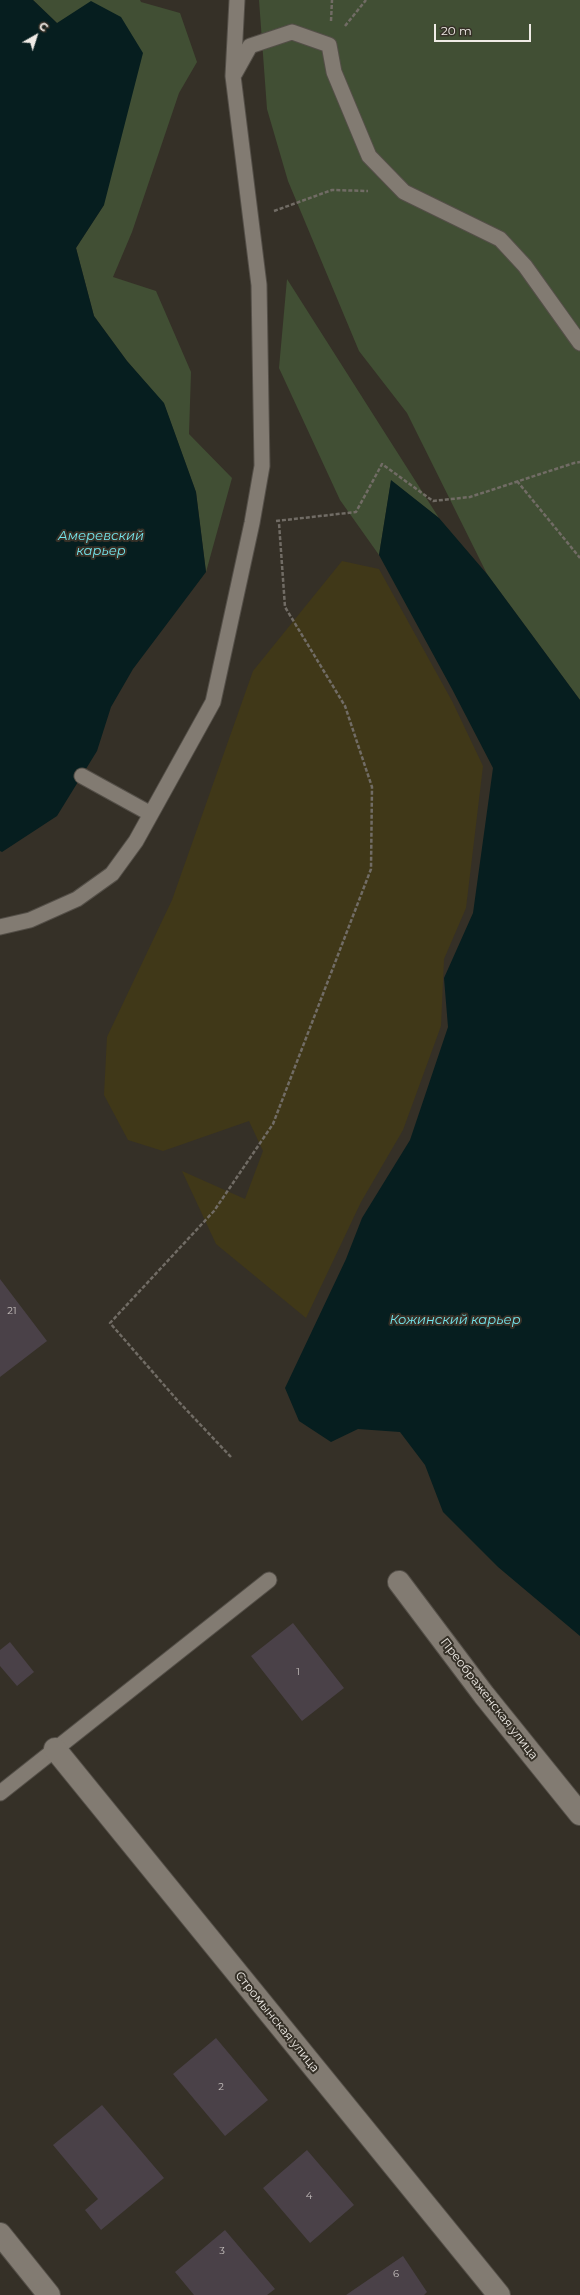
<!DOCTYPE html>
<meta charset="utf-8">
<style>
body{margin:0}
#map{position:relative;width:580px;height:2295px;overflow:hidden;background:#353027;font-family:Montserrat,sans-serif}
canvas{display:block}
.north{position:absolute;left:16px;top:16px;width:40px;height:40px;-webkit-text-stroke:3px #353027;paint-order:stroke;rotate:39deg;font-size:11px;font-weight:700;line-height:16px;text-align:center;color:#efebe6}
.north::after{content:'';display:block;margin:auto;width:14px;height:18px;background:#efebe6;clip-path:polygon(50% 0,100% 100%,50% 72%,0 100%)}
.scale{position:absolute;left:434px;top:24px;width:97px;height:18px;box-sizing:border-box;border:2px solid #efebe6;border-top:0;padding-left:5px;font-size:12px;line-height:14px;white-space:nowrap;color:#efebe6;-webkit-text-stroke:3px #353027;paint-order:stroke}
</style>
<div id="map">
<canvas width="580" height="2295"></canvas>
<div class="north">С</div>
<div class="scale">20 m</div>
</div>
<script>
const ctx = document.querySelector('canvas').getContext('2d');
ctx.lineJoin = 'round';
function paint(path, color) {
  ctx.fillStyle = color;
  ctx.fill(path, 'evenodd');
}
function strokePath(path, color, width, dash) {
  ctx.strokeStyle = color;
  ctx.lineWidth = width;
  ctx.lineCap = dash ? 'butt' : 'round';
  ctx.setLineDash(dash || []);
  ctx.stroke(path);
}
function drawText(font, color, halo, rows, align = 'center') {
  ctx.font = font + ' Montserrat,sans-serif';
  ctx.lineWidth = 4;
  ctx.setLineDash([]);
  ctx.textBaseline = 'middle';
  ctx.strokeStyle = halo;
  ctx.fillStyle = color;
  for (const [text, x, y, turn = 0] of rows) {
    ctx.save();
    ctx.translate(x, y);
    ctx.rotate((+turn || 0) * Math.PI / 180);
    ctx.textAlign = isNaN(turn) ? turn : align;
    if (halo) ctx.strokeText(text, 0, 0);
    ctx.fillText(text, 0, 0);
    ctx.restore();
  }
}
paint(new Path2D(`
 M33 0H140L141 2 180 13 197 62 179 93 132 232 113 277 156 291 191 372 189 434 232 478 206 572 196 492 164 404 127 361 94 316 76 248 104 205 57 23Z
 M259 0H580V700L487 574 407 413 359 351 288 181 267 109Z
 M287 279 439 518 391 481 379 555 340 500 279 368Z`), '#414f34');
paint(new Path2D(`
 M342 561 379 569 452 701 483 766 466 908 444 959 441 1026 403 1130 361 1202 306 1318 216 1244 182 1171 245 1199 263 1151 249 1121 163 1151 128 1140 104 1095 107 1037 172 900 253 671Z`), '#403818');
paint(new Path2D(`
 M0 0H33L57 23 91 1 121 17 143 53 104 205 76 248 94 316 127 361 164 403 196 492 206 572 133 669 111 707 97 751 57 816 2 852 0 851Z
 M391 480 439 518 487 574 580 700V1636L498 1567 443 1512 425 1465 400 1432 358 1429 331 1442 299 1421 285 1388 346 1259 362 1218 410 1140 448 1027 444 978 473 913 493 768 452 689 379 555Z`), '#061e1f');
paint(new Path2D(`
 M0 1279 47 1341 0 1377Z
 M293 1623 344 1688 302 1721 251 1656Z
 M10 1642 34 1672 17 1686 0 1666V1650Z
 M216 2038 268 2100 225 2136 173 2074Z
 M102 2105 164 2178 101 2230 85 2210 98 2199 53 2145Z
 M307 2150 354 2205 310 2243 263 2188Z
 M225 2230 275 2289 267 2295H194L175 2272Z
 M403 2256 427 2292 424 2295H346Z`), '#4a4148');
const lane = new Path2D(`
 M235 73 250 46 292 32 329 45 334 72 369 156 404 192 500 239 525 266 580 343
 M82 776 151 814
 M0 927 30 920 77 899 112 874 136 841 213 702 252 523 262 466 259 285 233 76 237 0
 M0 1793 269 1580`);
const street = new Path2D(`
 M399 1582 484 1695 580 1814
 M55 1749 499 2295
 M0 2234 49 2295`);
strokePath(lane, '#544f48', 17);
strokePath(street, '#544f48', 24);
strokePath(new Path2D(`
 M331 21 332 0
 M345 26 366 0
 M274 211 332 190 368 191
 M517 481 580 558
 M276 521 356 512 382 464 433 501 470 497 574 463 580 462
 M231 1457 178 1401 110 1323 214 1211 273 1124 371 869 372 787 345 706 285 607 279 523`), '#716c65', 2.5, [4, 2]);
strokePath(lane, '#827b72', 15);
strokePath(street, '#827b72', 22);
drawText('10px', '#c6c0be', null, [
 ["21",12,1311],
 ["1",298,1672],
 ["2",221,2087],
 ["4",309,2196],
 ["3",222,2251],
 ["6",396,2274]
]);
drawText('12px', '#efebe6', '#353027', [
 ["Преображенская улица",489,1699,52],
 ["Стромынская улица",277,2022,51]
]);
drawText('italic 13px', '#75e5ec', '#353027', [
 ["Амеревский",101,536],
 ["карьер",101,551],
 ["Кожинский карьер",455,1320]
]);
</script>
